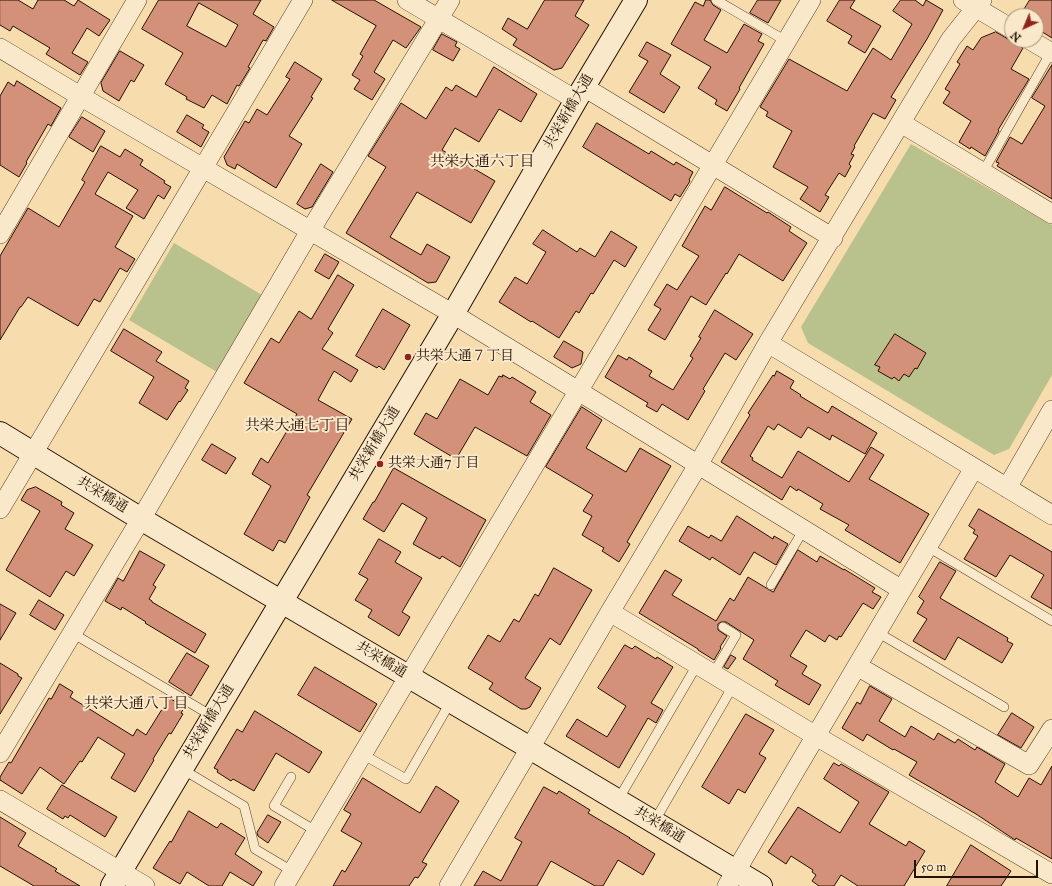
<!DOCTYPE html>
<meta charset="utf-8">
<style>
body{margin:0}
#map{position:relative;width:1052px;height:886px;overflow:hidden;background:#f7dcad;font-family:"IM FELL Great Primer",serif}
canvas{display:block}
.north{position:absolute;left:1004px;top:8px;width:40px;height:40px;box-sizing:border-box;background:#fae8ca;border:1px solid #a59279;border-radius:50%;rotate:224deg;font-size:11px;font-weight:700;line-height:16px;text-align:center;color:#261000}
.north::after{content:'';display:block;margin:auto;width:14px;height:18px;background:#8f2418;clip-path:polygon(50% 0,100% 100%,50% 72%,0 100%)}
.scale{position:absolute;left:914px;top:860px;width:124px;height:18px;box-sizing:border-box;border:2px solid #261000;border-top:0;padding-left:5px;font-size:12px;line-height:14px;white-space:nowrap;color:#261000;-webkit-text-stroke:3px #fae8ca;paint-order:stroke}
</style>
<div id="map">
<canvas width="1052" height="886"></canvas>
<div class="north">N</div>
<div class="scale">50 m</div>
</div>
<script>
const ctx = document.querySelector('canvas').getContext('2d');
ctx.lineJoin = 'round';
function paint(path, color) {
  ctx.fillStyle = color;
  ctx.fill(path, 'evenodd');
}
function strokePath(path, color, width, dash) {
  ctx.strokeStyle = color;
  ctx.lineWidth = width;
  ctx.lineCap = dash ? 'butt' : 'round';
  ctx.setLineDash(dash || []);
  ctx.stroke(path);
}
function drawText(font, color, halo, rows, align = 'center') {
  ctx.font = font + ' "IM FELL Great Primer","Noto Serif JP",serif';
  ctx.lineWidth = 4;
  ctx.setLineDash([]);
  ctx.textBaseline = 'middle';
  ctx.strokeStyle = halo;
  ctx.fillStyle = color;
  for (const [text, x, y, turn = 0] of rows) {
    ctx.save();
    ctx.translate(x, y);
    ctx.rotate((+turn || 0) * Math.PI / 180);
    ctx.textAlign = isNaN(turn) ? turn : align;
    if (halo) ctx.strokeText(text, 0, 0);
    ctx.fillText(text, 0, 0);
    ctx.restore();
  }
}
paint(new Path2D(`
 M911 144 1052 225V375L1009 449 994 455 808 343 801 327Z
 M174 243 262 295 217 372 129 320Z`), '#b9c18c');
const building = new Path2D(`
 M0 0H18L33 9 38 0H64L74 6 78 0 110 20 99 36 87 28 72 53 88 62 80 75 46 54 50 48 13 26 10 31 0 25Z
 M159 0H261L253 14 274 27 266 41 263 40 248 67 250 68 239 86 237 85 227 104 212 95 204 108 186 99 187 97 165 84 183 53 142 29ZM199 3 238 25 226 47 187 26Z
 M332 0H374L421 27 406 48 393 40 374 72 385 79 372 100 354 89 360 80 352 75 363 56 360 54 376 26Z
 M545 0H584L575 16 589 25 562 68 554 70 513 45 517 39 502 29 508 18 527 29Z
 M706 0H710L713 5 721 10 704 40 727 53 744 24 762 34 758 41 764 44 739 88 740 89 727 111 715 104 717 100 698 88 711 67 671 44 695 2 703 6Z
 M758 0H781L768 23 750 13Z
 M840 0H855L850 8 881 26 865 53 848 43 852 36 827 21Z
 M901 0H915L923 6 926 0 943 10 927 39 891 97 896 100 885 119 873 113 854 146 855 147 851 154 854 155 849 164 851 166 845 177 839 173 825 195 829 197 820 212 800 199 808 187 773 167 792 131 766 116 768 112 760 107 789 59 847 91 873 48 891 60 912 24 893 11Z
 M1030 0H1052V38L1036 28V16H1020Z
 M996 32 1023 48 1011 69 1029 79 998 130 999 131 985 156 971 147 970 149 959 142 971 121 943 103 950 92 945 89 960 64 957 62 967 46 973 50 981 38Z
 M442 34 457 42 455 46 460 49 453 61 433 50Z
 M647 42 671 55 660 74 680 87 664 113 629 92 648 61 639 56Z
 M120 51 144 65 134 82 131 80 119 101 103 91 101 83Z
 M295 62 322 79 311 97 313 98 289 136 302 144 276 188 237 164 235 169 227 165 224 157 245 121 249 123 257 109 267 115 290 79 286 77Z
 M1052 65V199L997 166 999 163 996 162 1010 137 1022 144 1045 106 1032 98Z
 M494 67 537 94 521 122 499 109 479 142 455 128 442 150 495 181 471 223 417 192 390 237 421 255 427 244 450 257 436 282 428 283 346 233 386 167 368 156 401 103 426 119 446 87 452 91 456 85 476 97Z
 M17 81 61 108 51 126 48 124 26 162 27 163 19 177 0 165V96L8 82 14 86Z
 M187 115 204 125 202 128 209 132 201 147 177 132Z
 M82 117 105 131 93 152 69 137Z
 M597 123 649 154 651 151 674 165 676 162 693 172 689 180 690 181 680 197 675 194 671 201 583 147Z
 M101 146 120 157 125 149 143 160 140 165 165 181 164 183 171 187 164 199 158 195 144 219 126 208 138 190 108 172 95 194 133 216 115 247 135 259 127 272 120 268 100 302 94 299 78 326 28 297 21 307H20L0 340V256L28 208 59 227 85 182 82 180Z
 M321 164 333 172 312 207 305 209 297 204Z
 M725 187 767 213 768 212 791 227 789 231 807 243 783 281 739 254 727 274 726 273 706 305 691 296 665 340 648 330 661 309 654 305 667 284 677 290 699 256 682 246 705 206 711 210Z
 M543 230 577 252 580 248 595 257 611 231 637 247 625 267 614 260 593 294 591 293 579 313 576 311 559 338 532 321 531 322 499 302 515 277 527 284 546 252 533 244Z
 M325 254 339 262 329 279 315 271Z
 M338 275 354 285 328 329 333 333 322 349 358 370 351 382 334 371 318 400 352 419 307 495 310 497 285 543 279 540 273 551 244 534 271 486 252 474 261 458 268 463 297 414 244 383 271 338 279 343 299 311 311 319Z
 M383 309 410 325 384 370 379 366 377 368 356 356Z
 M715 310 753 334 736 360 725 353 703 389 705 391 688 420 662 404 657 412 646 406 648 403 605 377 618 355 627 360 629 357 652 371 649 376 673 390 693 358 690 356 701 338 699 337Z
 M124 329 162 352 156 361 189 381 185 388 188 390 180 402 179 401 167 420 139 403 154 377 111 351Z
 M895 334 926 353 917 369 915 368 909 377 904 374 899 381 894 377 892 379 878 371 880 367 875 365Z
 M564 341 583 352 581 364 572 368 554 357Z
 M777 371 794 381 790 388 801 395 800 396 828 413 832 406 877 433 865 454 832 435 830 440 808 427 801 438 778 424 774 430 768 426 750 456 753 458 752 460 782 478 798 451 849 482 871 447 884 455 869 479 929 514 900 563 845 530 849 525 820 509 823 504 798 489 797 491 790 486 782 500 721 462 750 415 748 413 773 375 774 376Z
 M503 375 510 379 512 377 536 392 530 402 551 415 527 456 475 427 456 459 414 434 426 413 437 419 460 379 488 395 499 376 502 377Z
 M582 407 602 420 586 448 626 472 640 448 671 466 627 542 630 544 619 562 602 551 604 548 582 535 592 516 583 511 593 495 546 467Z
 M212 444 236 458 226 474 202 460Z
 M394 468 486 520 460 567 442 556 440 559 413 544 427 518 402 503 384 532 363 519 373 502H374Z
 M36 487 62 502 61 505 74 513 65 529 93 545 74 576 66 571 50 597 6 570 40 511 21 500 27 490Z
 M979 509 1052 552V609L1031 597 1044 575 1010 555 996 577 964 559 978 536 973 533 975 530 969 526Z
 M737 516 773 539 774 536 788 544 776 565 754 552 740 575 712 557 710 560 679 541 688 526 709 538 711 535 721 541Z
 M379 539 401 552 395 562 422 578 402 612 410 617 399 636 368 617 372 610 355 600 368 579 359 574Z
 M798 550 817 562 820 556 844 570V569L875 588 872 592 881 597 873 609 863 603 841 637 839 636 837 640 829 635 825 642 806 630 790 656 807 666 802 674 821 685 809 705 775 685 778 681 743 659 754 640 726 622H721L718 624V630L727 636 720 647 721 648 714 660 698 650V649L639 613 665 570 682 580 672 595 716 621 730 598 734 601 748 577 773 592Z
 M140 551 165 565 153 585 156 587 149 599 152 601V602L206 634 195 653 145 623 146 622 122 607 121 610 105 601 118 578 123 581Z
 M940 562 956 571 940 598 1008 638 1007 641 1013 644 1002 663 958 637 945 660 913 641 927 619 917 613 924 601 919 597Z
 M554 568 592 590 560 645 550 638 525 678 541 688 530 707 526 709H521L489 689 493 683 468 668 488 635 500 642 514 619 519 622 535 594 538 596Z
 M39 600 64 615 55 630 30 615Z
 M0 604 16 613 0 640Z
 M625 645 632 649 635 646 656 659 657 657 673 667 651 703 663 710 656 723 648 718 619 768 566 736 577 719 607 737 626 706 598 688Z
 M187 653 209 666 191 696 169 682Z
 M731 655 736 658 728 669 724 667Z
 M0 663 18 674V676L22 678 0 714Z
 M315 667 377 704 360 732 298 695Z
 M60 684 73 692 70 697 133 736 137 729 146 735 169 698 185 707 181 713 183 714 171 734 169 733 153 759 154 760 135 792 111 778 125 754 98 737 82 762 80 761 64 784 40 767 22 794 0 780V777L9 762 11 763 49 698 51 699Z
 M870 686 892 699 879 721 905 737 911 726 934 740 938 733 955 743 958 739 975 750 977 747 1005 764 995 782 1018 797 1029 778 1041 785 1052 766V859L1016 838 1015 840 976 814 909 775 917 762 894 749 893 750 867 734 863 741 842 728 857 702 860 704Z
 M255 711 322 752 309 773 276 753 254 791 233 779 231 781 217 772 218 770 214 768 237 729 242 732Z
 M1012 713 1034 727 1021 748 998 735Z
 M746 714 774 730 759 754 766 758 745 793 738 789 729 804 702 787Z
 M834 763 839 766 841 764 889 792 869 824 906 846 909 841 925 851 904 886H858L841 875 834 886H819L812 881 816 875 812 872 813 870 791 856 786 864 768 852 798 807 840 833 859 802 824 779Z
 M363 778 420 813 436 786 459 801 422 862 427 864 418 878 415 877 409 886H333L342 870 345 872 362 843 341 831 351 814 344 810Z
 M62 785 117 817 105 837 70 815 68 818 65 816 63 819 47 809Z
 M544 787 557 794 559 791 590 810 588 813 630 838H629L655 854 643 875 618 860 603 886H595L551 861 537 886H474L483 871 501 881 522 842 515 838Z
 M189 811 217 828 221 823 245 838 235 854 262 872 253 886 230 872 222 886H209L187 872 180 884 153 868 170 841 171 842Z
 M268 815 281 822 268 843 258 836 257 833Z
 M0 817 26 833 18 846 57 869 55 871 80 886H34L0 866Z
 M971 845 1011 871 1001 886H947Z`);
paint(building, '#d4917a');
strokePath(building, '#261000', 1);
const lane = new Path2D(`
 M716 0 786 41
 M983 172 1051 52
 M928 547 1052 621
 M771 585 804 529
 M877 632 1004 707
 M72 633 212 716
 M713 674 736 635 723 627
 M362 754 406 779 451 701
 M182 769 244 806 255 849 292 871
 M291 777 274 806 316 831
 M618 800 697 665
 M654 822 733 686`);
const street = new Path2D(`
 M407 0 576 100
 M963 0 1012 29
 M1030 40 1052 53
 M0 48 80 96 453 314 902 590
 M584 87 833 238
 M901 123 1052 214
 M0 234 137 0
 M768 343 1052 515
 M1007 488 1052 410
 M0 509 303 0
 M610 612 816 736 1052 874
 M857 666 1029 765 1052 729
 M0 753 141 519 310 231 450 0
 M0 800 145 886
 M284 886 811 0
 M449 886 610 612 698 465 768 343 951 39 982 0
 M727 886 974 468`);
const secondary = new Path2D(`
 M0 433 141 519 530 748 761 886
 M112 886 453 314 576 100 636 0`);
strokePath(lane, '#5a432b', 10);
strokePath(street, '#5a432b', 20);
strokePath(secondary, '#261000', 24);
strokePath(lane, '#fae8ca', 9);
strokePath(street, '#fae8ca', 19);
strokePath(secondary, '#fae8ca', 22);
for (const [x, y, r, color] of [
 [408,357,4,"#8f2418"],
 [380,464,4,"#8f2418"]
]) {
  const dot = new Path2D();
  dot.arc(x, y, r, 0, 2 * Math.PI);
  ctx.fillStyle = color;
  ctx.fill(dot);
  strokePath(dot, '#fae8ca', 1.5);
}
drawText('14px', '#261000', '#fae8ca', [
 ["共栄新橋大通",569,112,-60],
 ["共栄新橋大通",375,444,-59],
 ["共栄橋通",102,495,31],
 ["共栄橋通",381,660,31],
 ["共栄新橋大通",209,722,-59],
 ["共栄橋通",659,825,31]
]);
drawText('14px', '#261000', '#fae8ca', [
 ["共栄大通７丁目",416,357],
 ["共栄大通7丁目",388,464]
], 'left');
drawText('15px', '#261000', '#fae8ca', [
 ["共栄大通六丁目",482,162],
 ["共栄大通七丁目",297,426],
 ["共栄大通八丁目",136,704]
]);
</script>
